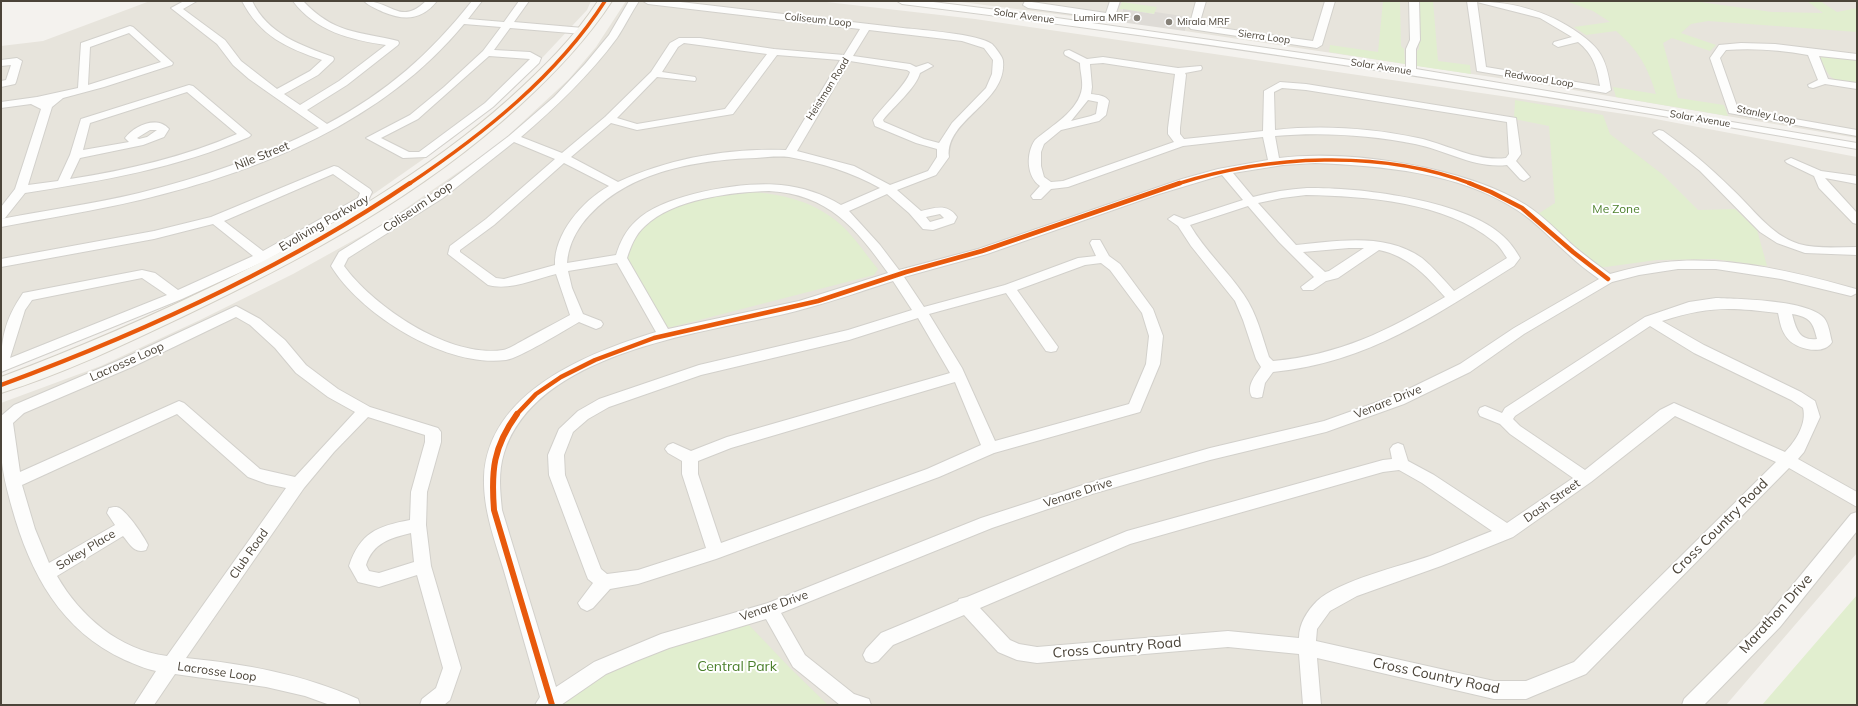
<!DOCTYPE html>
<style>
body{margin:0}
#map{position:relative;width:1858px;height:706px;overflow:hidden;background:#f4f2ee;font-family:Mulish,sans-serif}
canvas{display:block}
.frame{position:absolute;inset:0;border:2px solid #4b4439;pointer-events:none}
</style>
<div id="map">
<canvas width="1858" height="706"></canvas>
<div class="frame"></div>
</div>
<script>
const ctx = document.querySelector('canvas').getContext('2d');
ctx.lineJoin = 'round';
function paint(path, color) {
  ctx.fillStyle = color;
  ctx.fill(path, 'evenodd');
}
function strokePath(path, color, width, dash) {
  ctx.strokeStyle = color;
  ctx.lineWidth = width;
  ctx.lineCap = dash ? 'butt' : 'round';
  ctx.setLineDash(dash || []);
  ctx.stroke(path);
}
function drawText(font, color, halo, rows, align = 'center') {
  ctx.font = font + ' Mulish,sans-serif';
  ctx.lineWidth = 4;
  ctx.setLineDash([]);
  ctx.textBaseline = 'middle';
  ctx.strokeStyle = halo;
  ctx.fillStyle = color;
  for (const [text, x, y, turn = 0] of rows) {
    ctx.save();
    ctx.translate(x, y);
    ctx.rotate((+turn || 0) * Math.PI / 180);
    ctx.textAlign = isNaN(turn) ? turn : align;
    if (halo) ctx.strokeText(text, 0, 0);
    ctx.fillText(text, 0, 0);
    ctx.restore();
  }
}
paint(new Path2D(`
 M150 1H591L587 10 513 89 452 139 365 200 169 301 1 370V46L43 41Z
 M626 1H818L975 19 1645 117 1857 157V553L1726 705H1V403L101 366 200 320 293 274 383 224 499 144 569 79 596 47Z
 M953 1H1857V138L1532 83 1185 31 1189 18 1123 9 1120 22Z`), '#e7e4dc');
paint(new Path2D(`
 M1383 1H1400L1401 46 1404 49 1405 64 1329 52 1330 45 1378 52Z
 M1418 1H1433L1438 61 1470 65 1471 74 1417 66 1416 52 1419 49Z
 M1566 1H1693L1772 12 1823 13 1807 1H1820L1837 12 1857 8V32L1708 21 1691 24 1681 33 1716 45 1710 51 1672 38 1663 43 1678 98 1724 105 1728 116 1616 97 1613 87 1656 94C1647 66 1639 51 1616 31L1586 35 1574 27 1610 22 1593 11Z
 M1122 2 1157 7 1154 14 1119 9Z
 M1822 55 1857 60V84C1830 79 1831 82 1820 57Z
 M1515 100 1603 115 1610 134 1662 174 1698 210 1735 209 1757 230 1767 266 1714 259 1657 260 1598 268 1538 214 1555 203 1549 126 1514 119Z
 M754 192C786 195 815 202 840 224 854 236 866 255 878 269L874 275 672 327H665L624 258 644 223 682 204 711 197Z
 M1857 595V705H1762Z
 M748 624 791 669 828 705H564V699L600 676 666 649Z`), '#e1eecf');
paint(new Path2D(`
 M1123 9 1154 14 1155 12 1189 17 1185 31 1120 22Z`), '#dedbd6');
const street = new Path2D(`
 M184 1H197L183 9 225 40 241 61 277 89 310 71 322 60C287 48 260 36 242 1H252C268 34 300 45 333 57L334 59 333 61 318 75 284 94 300 105 339 81 386 45C351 40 315 31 293 1H303C334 34 358 31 398 41L399 43 398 45 347 85 307 110 327 124C387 92 430 54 472 1H482L468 19 504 22 519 1H529L514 22 583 28 588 31 583 34 510 28 494 50 530 52 541 58 539 63 493 107 426 157 403 158 366 138 410 115 444 87 483 51 501 27 464 24C383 122 261 171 140 200 94 211 47 218 1 227V219C47 210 93 204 139 193 200 178 262 157 319 128L249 79 233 65 217 44 171 8ZM489 56 530 59 485 103 419 152H409L381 138 418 119Z
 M364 1C392 1 400 26 426 1H437C422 20 405 21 383 12 377 9 369 6 364 1Z
 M629 1H639C631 13 625 26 617 38 589 76 556 107 521 137L562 153 605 117 651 72 670 43 679 38H700L774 49 844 55 860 29 648 4 643 1H672C749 10 826 19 903 28 922 30 978 34 992 44 995 47 1003 57 1003 61 1007 103 945 119 949 157L936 175 897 190 921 211C935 208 947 203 957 217L954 223 933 230 923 229 909 213 887 194 849 211 880 245 899 270 978 249 1182 179 1218 169 1268 160 1263 137 1183 146 1068 187 1051 189 1041 199H1033L1031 196 1040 186C1026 176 1026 153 1035 140 1051 126 1079 111 1082 88 1083 80 1080 71 1080 63L1065 55 1064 53 1065 51 1069 50 1087 59 1103 57 1178 68 1201 66 1202 68 1201 70 1185 73 1186 75 1180 128V134L1184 139 1263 131 1264 91 1280 82 1306 84 1516 118 1521 154 1516 161 1530 177 1524 181 1520 179 1507 165C1475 169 1446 150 1415 144 1370 135 1321 132 1275 136L1279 158C1349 149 1466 167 1526 205 1545 217 1560 234 1576 248 1587 257 1599 266 1610 274 1632 268 1656 262 1679 261 1738 258 1799 273 1856 289L1857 293 1851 296 1781 279 1716 269H1678L1639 275 1612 282 1524 334 1470 372 1404 404 1326 432 1210 460 1092 494 992 528 781 613 805 655 854 694 869 699 871 705H840L793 667 766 619 669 648 636 661 606 674 561 705H535L540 697C528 655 516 613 504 571 495 541 483 510 484 477 488 392 587 353 656 332L617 263 568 271 572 288 583 314 601 321 603 324 601 327 596 329 579 322C563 331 520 358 506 360 446 368 361 315 331 266L339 252 435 192 509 136 554 97 585 64 609 35ZM869 30 962 41 984 48 993 60 992 74 986 88 952 123 939 143 924 139 884 122 883 120C894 106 916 88 920 73L933 66 928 63 916 67 910 64 853 56ZM684 43 767 54 725 109 637 124 617 118 657 77 695 81 696 79 695 77 662 72 678 47ZM777 55 840 60 786 150C729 148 670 158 618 182L571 157 611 123 637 130 733 114ZM850 61 907 70 910 72C907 84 882 107 873 120L875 126 916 143 937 149V157L928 171 890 185 854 166 797 151ZM1103 63 1175 74 1168 128V134L1174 142 1063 181 1051 182 1044 177 1041 166V152L1044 144 1061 130 1099 121 1106 115 1109 101C1105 95 1098 95 1091 94L1092 87 1090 64ZM1282 88 1306 90 1507 122 1509 154 1506 158C1476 162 1447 144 1418 138 1371 128 1321 125 1275 130L1274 92ZM1088 100 1098 102 1096 114 1091 116 1071 121ZM514 142 555 159 486 219 450 246 448 254 488 285C510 291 535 279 556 274L570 315C554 324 538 332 522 341 516 344 509 349 503 350 449 358 374 307 344 266L348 258 443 198ZM789 157C822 163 851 172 880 188L841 205C823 194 802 187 781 185 743 181 663 194 636 221 626 230 620 242 616 255L567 263C568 248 574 235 582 224 622 172 694 160 756 158 767 157 778 156 789 157ZM564 163 609 186C582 201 554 234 555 265L504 279 496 278 460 252V250L494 225ZM1315 163C1383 166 1458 172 1517 210 1536 222 1551 239 1568 254 1577 263 1588 271 1599 279L1514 328 1460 364 1394 396 1324 421 1210 448 1092 482 981 518 768 603 661 634 594 662 556 687 502 510C500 491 498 472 504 453 535 354 694 334 780 315 819 306 856 293 893 281L912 310 848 330 699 365 599 399 578 411 559 429 548 455 549 475 586 574 588 579 593 583 578 603 581 608 587 611 593 608 610 589 638 584 716 559 939 477 994 453 1140 412 1160 364 1163 336 1153 309 1120 264 1109 256 1100 240H1092L1090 243 1096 256 1078 258 1005 285 924 307 904 277 987 254 1159 194 1222 175 1243 200 1184 219 1174 215 1168 219 1178 226 1191 246 1235 301 1243 320 1256 359 1261 367C1255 376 1246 386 1252 397L1257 398 1262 397 1265 383 1273 372C1368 363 1435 315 1514 266L1520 258C1516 251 1510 242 1503 236 1465 200 1359 187 1307 188 1289 189 1271 192 1253 197L1233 173 1283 165ZM769 191C828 194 856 228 888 273L799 301 668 329 627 258C631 246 635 235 645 226 673 199 732 192 769 191ZM1306 195C1366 196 1445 202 1493 241 1499 245 1503 252 1507 258L1454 291C1444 280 1434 268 1422 258 1385 232 1337 241 1296 245L1258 203 1282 198ZM1248 206 1279 242 1314 277 1301 287 1303 290H1313L1326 281 1338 278 1379 250C1408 256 1426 275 1445 297 1387 331 1340 355 1273 361L1269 357C1262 336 1257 314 1244 295 1228 271 1205 251 1190 225ZM940 214 944 218 930 222 926 217ZM1349 248H1364L1329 271 1325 272 1303 252ZM1101 263 1110 270 1142 313 1149 336 1146 364 1129 404 995 441 962 368 929 314 1006 293 1046 351 1051 352 1056 351 1058 347 1017 290 1085 265ZM918 318 950 373 727 437 691 451 673 443 668 445 665 449 668 453 682 461V474L706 548 638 570 607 574 601 569 565 475 564 455 573 432 588 419 609 407 701 375 849 340ZM955 382 981 445 927 469 721 543 698 474V461L731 448Z
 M897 1H925L1022 13 1406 68V49L1410 40 1409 1H1419L1420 40 1416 49V69L1857 143V149C1540 94 1222 43 902 4Z
 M1025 1 1106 13 1110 1H1120L1115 16 1110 19 1028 8 1023 5Z
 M1196 1H1206L1199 25 1313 41 1325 1H1335L1322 45 1317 48 1191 29 1189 27Z
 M1467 1C1508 1 1546 9 1580 34 1588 40 1596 46 1601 55 1607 65 1609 78 1611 90L1606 93 1477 71ZM1477 2 1540 18 1572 37 1554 42 1553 44 1558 47 1578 42C1593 54 1597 67 1600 86L1486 67Z
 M130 26 133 27 173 63 172 65 104 87 63 98 52 107 28 185 58 181 70 155 81 119 189 85 193 86 251 135 249 137C177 168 102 181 25 193L5 218 1 219V207L15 189 41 109 31 104 1 108V102L37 97 78 88 81 43ZM129 33 161 62 88 85 90 47ZM187 92 237 134C184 157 128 170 70 179L80 158 143 145 164 137 169 129C157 115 134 126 125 138L129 142 83 150 90 123ZM150 130H157L147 137 139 139 137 138Z
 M1741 43 1775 44 1857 54V60L1819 56 1828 79 1857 83V89L1825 84 1813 88 1809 87 1808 85 1818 80 1808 55C1781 50 1754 48 1726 50L1720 58 1738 109 1857 130V136L1729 113 1710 58 1719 45Z
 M17 58 22 61 16 82 15 84 1 87V81L6 80 11 65 1 66V60Z
 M1659 130 1663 131C1687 148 1710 167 1731 188 1752 207 1770 235 1799 244 1817 249 1838 247 1857 247V255L1805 253 1777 243 1760 232 1700 171 1655 135 1653 133Z
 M1791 158 1821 171 1857 176V184L1825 178 1857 213V224L1853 223 1819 188 1814 176 1787 163 1785 161Z
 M334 166 338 167 370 189 372 192 367 203 267 260 182 299 1 372C1 339 4 321 23 293L142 270 155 273 178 290 253 256 213 224 154 239 1 267V259L154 231 211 217ZM333 174 360 193 358 198 263 251 224 221ZM142 278 167 295 10 358 25 310 32 300Z
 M1716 298C1741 299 1808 300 1824 318 1829 324 1830 335 1832 342 1824 356 1796 349 1788 339 1781 331 1780 322 1778 313 1731 307 1708 306 1662 321L1704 345 1801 392 1815 401 1820 417 1804 452 1798 459 1857 492V507L1789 468 1586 674 1533 696 1526 699H1494L1317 658 1321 705H1303L1299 654 1228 647 1037 663 1017 660 998 652 964 615 893 645 878 661 872 663 866 661 863 655 866 649 881 633 958 601 959 599 967 597 1127 531 1383 460 1392 459 1390 449 1393 445 1398 443 1403 445 1408 461 1434 475 1507 523 1573 478 1510 434 1500 424 1480 416 1478 412 1480 408 1485 406 1502 413 1505 408 1645 317 1689 302ZM1792 314C1810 317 1813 322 1817 339 1799 341 1796 329 1792 314ZM1650 326 1694 353 1791 400 1803 408C1807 423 1796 441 1785 452L1674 403 1660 410 1585 470 1520 426 1513 419 1515 416ZM1675 416 1776 462 1574 662 1526 681H1494L1316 641 1317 629 1330 611 1357 596 1441 566 1513 537 1591 482ZM1399 470 1422 483 1492 531C1471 539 1451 548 1430 556 1401 566 1338 581 1317 601 1307 611 1299 624 1299 638L1228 631 1037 647 1019 644 1010 640 980 608 1130 544 1383 472Z
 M236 306 260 319 285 340 306 365 338 389 370 407 438 428 441 432V442L427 492 426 525 431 566 461 668 450 700 444 705H420L422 699 436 688 443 668 417 575 379 587 358 582 349 566C360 533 377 526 410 520L411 492 425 442V435L368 417 334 452 304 488 186 658C245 664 303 674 358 699L360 705H330L305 696 266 687 175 674 154 705H134L156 671C145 669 135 664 125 660 61 631 30 573 12 508 7 490 2 471 1 452 0 440 1 428 1 416L14 405 122 359ZM236 317 250 325 275 348 296 373 328 397 355 412 295 477 260 469 184 403 179 401 20 472 13 423 24 413 132 367ZM177 414 248 477 267 484 286 488 167 656C119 650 80 616 57 576L123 536C130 544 134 554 146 550L148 545C143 535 130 516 121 509 117 506 114 507 109 508L107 513 115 525 49 563 35 529 22 485ZM411 533 414 562 379 573 369 571 366 565C373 543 390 538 411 533Z
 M1857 512V531L1780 627 1704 705H1682L1684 699 1768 615 1851 514Z`);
const secondary = new Path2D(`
 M598 1H612C586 41 554 74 519 106 421 196 301 260 182 317 123 345 63 374 1 393V377C79 348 154 315 228 279 328 229 426 173 509 99 542 69 574 38 598 1Z`);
strokePath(street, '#d2d0cb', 2);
strokePath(secondary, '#d3cfc5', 2);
paint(street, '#fdfdfc');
paint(secondary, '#f7f6f1');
strokePath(new Path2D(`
 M409 184C482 135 557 76 605 1
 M1177 184C1268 155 1381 149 1472 184`), '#e8590c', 3.5);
strokePath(new Path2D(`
 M1469 183 1491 192 1522 208 1573 252 1608 279
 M1 385C142 333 286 267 410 183
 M516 415 536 394 561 377 595 360 654 338 818 301 906 272 982 251 1180 183`), '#e8590c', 4.5);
strokePath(new Path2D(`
 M517 414C493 447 491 471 494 510L552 705`), '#e8590c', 6);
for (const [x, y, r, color] of [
 [1137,18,4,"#868178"],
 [1169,22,4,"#868178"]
]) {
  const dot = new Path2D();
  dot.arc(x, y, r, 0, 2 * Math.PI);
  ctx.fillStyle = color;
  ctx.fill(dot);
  strokePath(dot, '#fff', 1.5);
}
drawText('10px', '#4b4439', '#fff', [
 ["Solar Avenue",1024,16,8],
 ["Coliseum Loop",818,20,6],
 ["Sierra Loop",1264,37,8],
 ["Solar Avenue",1381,67,9],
 ["Redwood Loop",1539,79,9],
 ["Heistman Road",828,89,-58],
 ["Stanley Loop",1766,115,12],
 ["Solar Avenue",1700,119,10]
]);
drawText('10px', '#4b4439', '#fff', [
 ["Lumira MRF",1129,18],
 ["Mirala MRF",1177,22,"left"]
], 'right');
drawText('12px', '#4b4439', '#fff', [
 ["Nile Street",262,156,-22],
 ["Coliseum Loop",418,207,-34],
 ["Evoliving Parkway",324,223,-30],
 ["Lacrosse Loop",127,362,-24],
 ["Venare Drive",1388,402,-22],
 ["Venare Drive",1078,493,-18],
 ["Dash Street",1552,501,-35],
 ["Sokey Place",86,550,-31],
 ["Club Road",249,554,-55],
 ["Venare Drive",774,606,-19],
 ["Lacrosse Loop",217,672,8]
]);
drawText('12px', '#4a7f2a', '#fff', [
 ["Me Zone",1616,209]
]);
drawText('14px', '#4b4439', '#fff', [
 ["Cross Country Road",1720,527,-45],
 ["Marathon Drive",1776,614,-48],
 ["Cross Country Road",1117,648,-5],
 ["Cross Country Road",1436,676,12]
]);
drawText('14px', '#4a7f2a', '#fff', [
 ["Central Park",737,667]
]);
</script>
